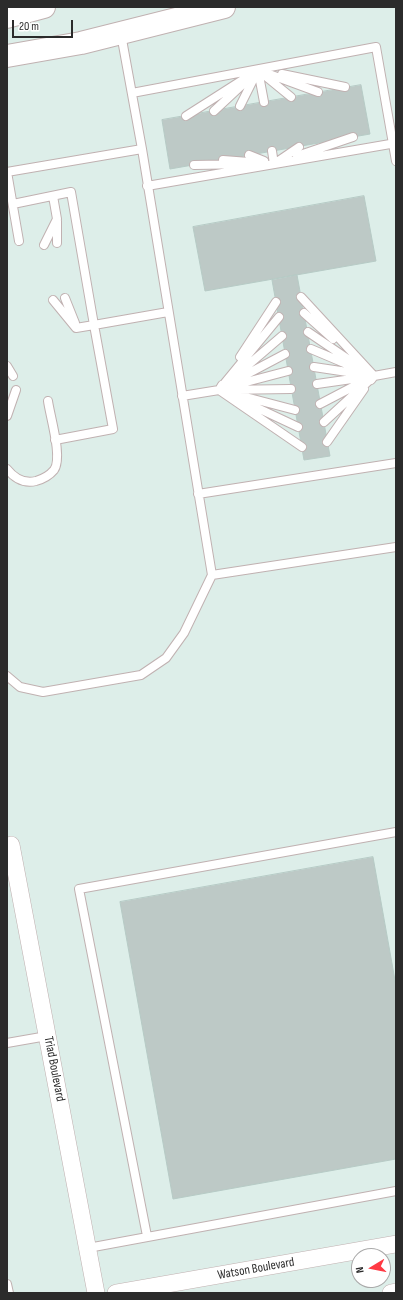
<!DOCTYPE html>
<style>
body{margin:0}
#map{position:relative;width:403px;height:1300px;overflow:hidden;background:#ddeee9;font-family:"Sofia Sans Condensed",sans-serif}
canvas{display:block}
.frame{position:absolute;inset:0;border:8px solid #2b2b2b;pointer-events:none}
.north{position:absolute;left:351px;top:1248px;width:40px;height:40px;box-sizing:border-box;background:#fff;border:1px solid #aaa;border-radius:50%;rotate:260deg;font-size:11px;font-weight:700;line-height:16px;text-align:center;color:#2b2b2b}
.north::after{content:'';display:block;margin:auto;width:14px;height:18px;background:#ff3943;clip-path:polygon(50% 0,100% 100%,50% 72%,0 100%)}
.scale{position:absolute;left:12px;top:20px;width:61px;height:18px;box-sizing:border-box;border:2px solid #2b2b2b;border-top:0;padding-left:5px;font-size:12px;line-height:14px;white-space:nowrap;color:#2b2b2b;-webkit-text-stroke:3px #fff;paint-order:stroke}
</style>
<div id="map">
<canvas width="403" height="1300"></canvas>
<div class="frame"></div>
<div class="north">N</div>
<div class="scale">20 m</div>
</div>
<script>
const ctx = document.querySelector('canvas').getContext('2d');
ctx.lineJoin = 'round';
function paint(path, color) {
  ctx.fillStyle = color;
  ctx.fill(path, 'evenodd');
}
function strokePath(path, color, width, dash) {
  ctx.strokeStyle = color;
  ctx.lineWidth = width;
  ctx.lineCap = dash ? 'butt' : 'round';
  ctx.setLineDash(dash || []);
  ctx.stroke(path);
}
function drawText(font, color, halo, rows, align = 'center') {
  ctx.font = font + ' "Sofia Sans Condensed",sans-serif';
  ctx.lineWidth = 3.5;
  ctx.setLineDash([]);
  ctx.textBaseline = 'middle';
  ctx.strokeStyle = halo;
  ctx.fillStyle = color;
  for (const [text, x, y, turn = 0] of rows) {
    ctx.save();
    ctx.translate(x, y);
    ctx.rotate((+turn || 0) * Math.PI / 180);
    ctx.textAlign = isNaN(turn) ? turn : align;
    if (halo) ctx.strokeText(text, 0, 0);
    ctx.fillText(text, 0, 0);
    ctx.restore();
  }
}
const building = new Path2D(`
 M361 85 370 134 170 169 162 120Z
 M364 196 376 261 205 291 193 227Z
 M297 275 330 456 304 460 272 280Z
 M373 857 396 986V1159L173 1199 120 902Z`);
paint(building, '#bdc9c6');
strokePath(building, '#b6cac5', 1);
const lane = new Path2D(`
 M121 34 142 149 212 575 396 547
 M258 70 264 102
 M282 74 345 87
 M132 93 376 47 396 161
 M291 97 258 70 318 92
 M240 106 255 76
 M186 116 258 70 214 111
 M272 151 274 164
 M249 155 264 161
 M297 156 353 137
 M223 160 262 163
 M277 162 299 147
 M194 165 251 164
 M7 172 142 149
 M7 172 19 241
 M147 186 396 143
 M13 204 71 192 94 325 168 312
 M57 243V221
 M44 245 57 219 53 196
 M301 297 374 376 324 422
 M65 298 75 323
 M53 300 76 328 94 325 113 429 55 440
 M304 313 333 339
 M279 317 219 390 282 336
 M308 332 361 368
 M311 349 356 368
 M240 357 276 302
 M7 366 13 376
 M314 367 374 376 372 375
 M371 380 374 376 396 372
 M234 381 285 354
 M317 384 366 377
 M231 386 288 371
 M221 390 291 389
 M238 395 295 410
 M182 396 219 390 222 385
 M320 404 364 381
 M7 416 16 390
 M298 427 219 390 302 447
 M327 442 364 389
 M7 469C15 479 24 484 36 481 43 479 49 476 54 470 63 458 50 416 48 401
 M198 494 396 463
 M7 676 20 687 43 692 141 675 166 658 184 633 212 575
 M7 1043 47 1036
 M147 1236 79 889 396 832
 M88 1248 396 1191
 M7 1284 9 1293`);
const street = new Path2D(`
 M11 845 96 1293
 M116 1293 396 1244
 M391 1293 396 1292`);
const secondary = new Path2D(`
 M7 17 44 7
 M7 56 81 43 224 7`);
strokePath(lane, '#c0b1b1', 10);
strokePath(street, '#c0b1b1', 18);
strokePath(secondary, '#c0b1b1', 24);
strokePath(lane, '#fff', 8);
strokePath(street, '#fff', 17);
strokePath(secondary, '#fff', 22);
drawText('13px', '#2b2b2b', '#fff', [
 ["Triad Boulevard",54,1069,79],
 ["Watson Boulevard",256,1269,-10]
]);
</script>
